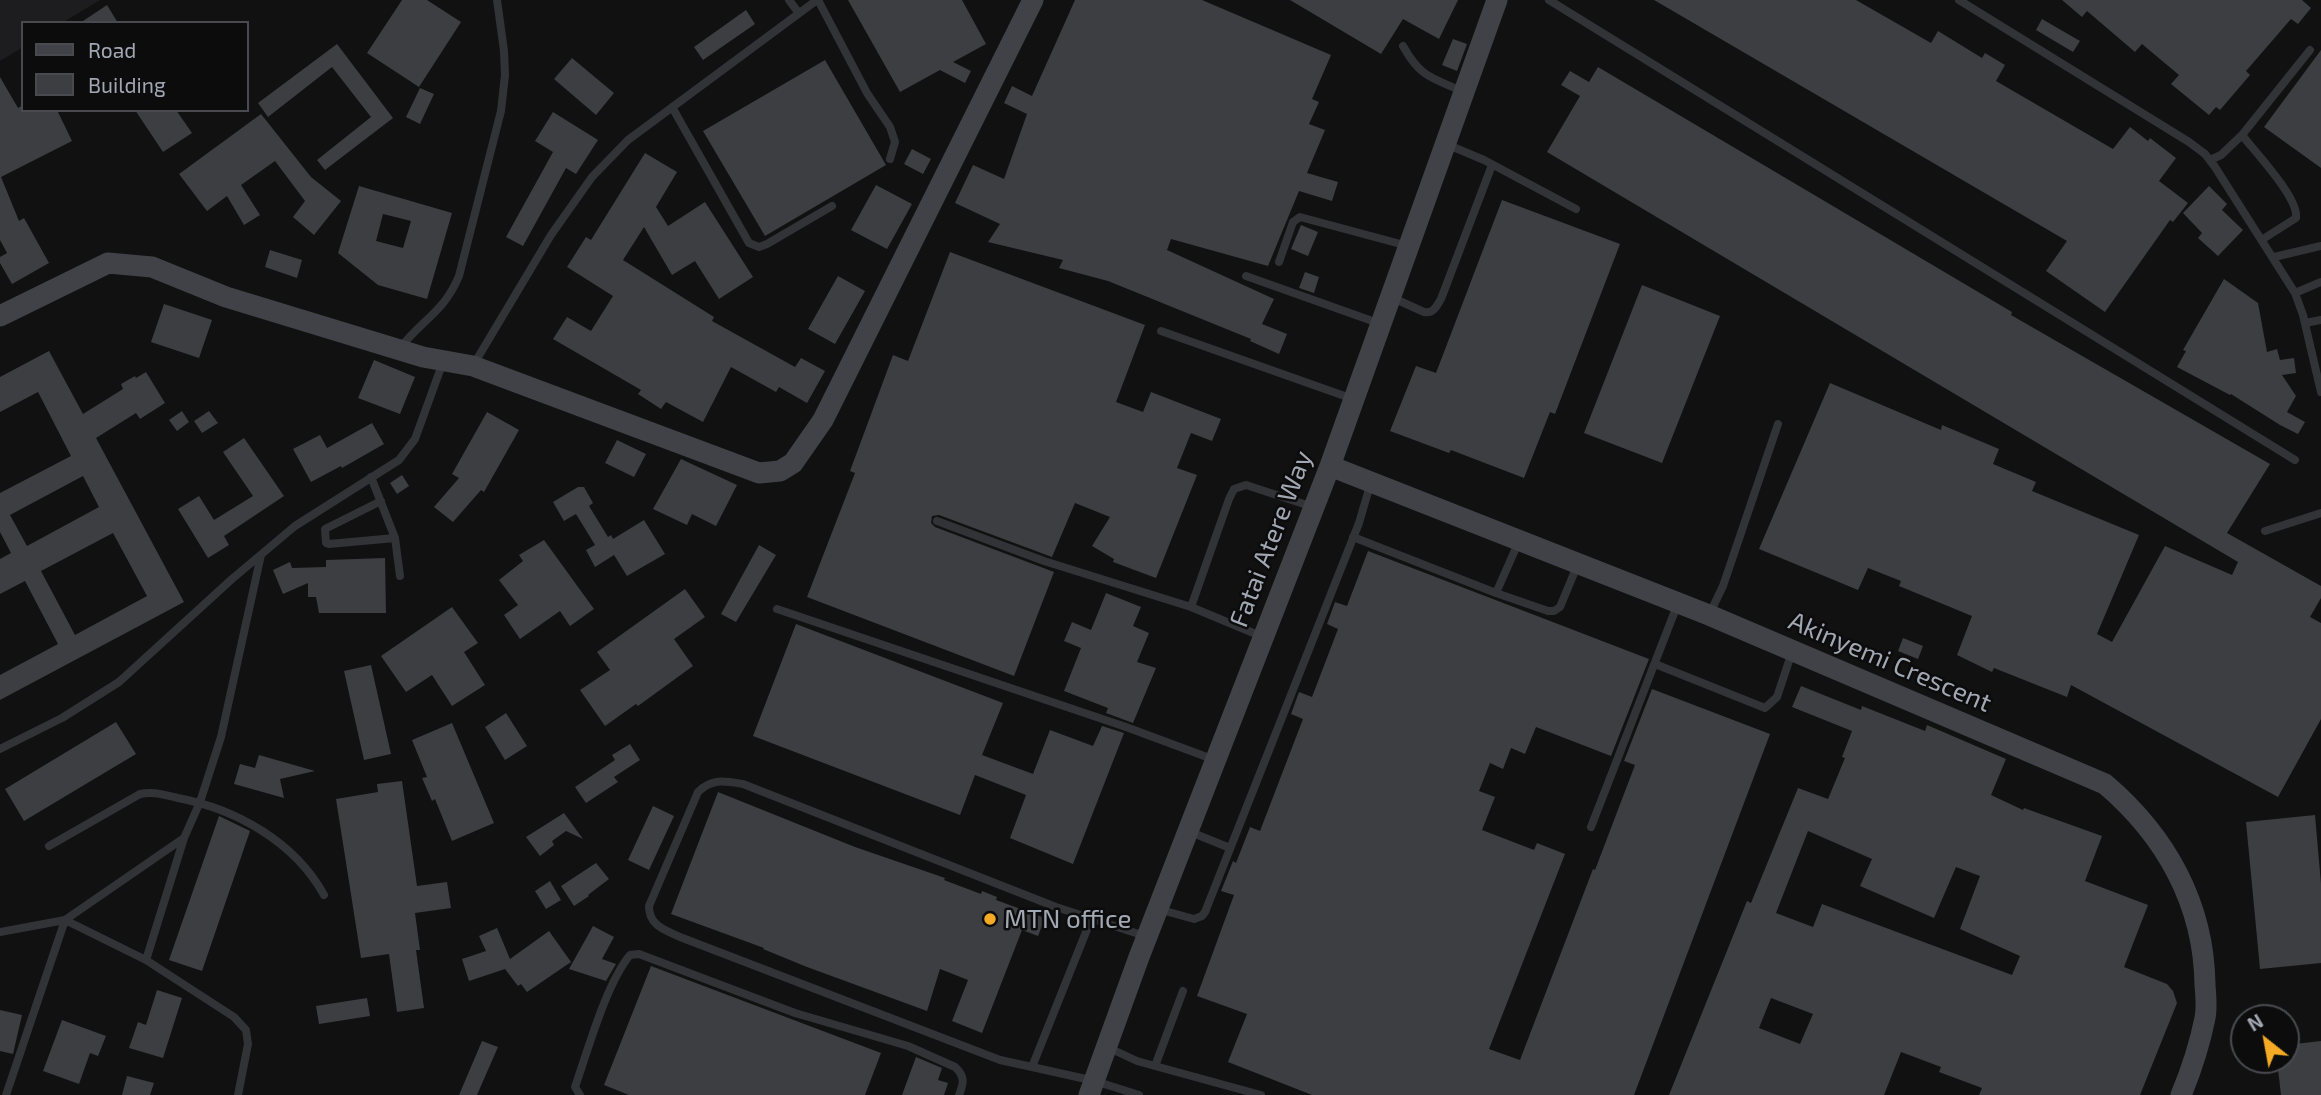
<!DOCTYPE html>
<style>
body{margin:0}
#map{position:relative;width:2321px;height:1095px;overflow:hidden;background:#111112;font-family:"Exo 2",sans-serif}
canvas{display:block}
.legend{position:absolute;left:21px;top:21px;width:228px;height:91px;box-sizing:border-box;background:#0c0c0d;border:2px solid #484a4f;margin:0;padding:9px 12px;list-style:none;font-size:21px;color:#a2a8b3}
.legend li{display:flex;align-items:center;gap:14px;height:35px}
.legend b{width:35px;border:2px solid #484a4f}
.north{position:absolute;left:2230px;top:1004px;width:70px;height:70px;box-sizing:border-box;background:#0c0c0d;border:2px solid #484a4f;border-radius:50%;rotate:329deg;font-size:19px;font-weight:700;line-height:28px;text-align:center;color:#a2a8b3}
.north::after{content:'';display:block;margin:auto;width:24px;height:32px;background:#f5aa26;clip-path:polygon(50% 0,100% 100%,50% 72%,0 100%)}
</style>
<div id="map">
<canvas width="2321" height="1095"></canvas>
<ul class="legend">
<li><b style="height:9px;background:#404247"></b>Road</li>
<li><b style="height:19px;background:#3d3e42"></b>Building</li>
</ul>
<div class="north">N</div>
</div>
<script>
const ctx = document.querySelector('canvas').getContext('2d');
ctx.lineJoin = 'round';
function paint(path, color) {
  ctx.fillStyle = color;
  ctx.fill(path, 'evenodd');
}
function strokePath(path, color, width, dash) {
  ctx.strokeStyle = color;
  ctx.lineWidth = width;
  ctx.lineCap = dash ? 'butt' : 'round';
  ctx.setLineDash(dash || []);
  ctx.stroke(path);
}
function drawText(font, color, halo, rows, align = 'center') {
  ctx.font = font + ' "Exo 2",sans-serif';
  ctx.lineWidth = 5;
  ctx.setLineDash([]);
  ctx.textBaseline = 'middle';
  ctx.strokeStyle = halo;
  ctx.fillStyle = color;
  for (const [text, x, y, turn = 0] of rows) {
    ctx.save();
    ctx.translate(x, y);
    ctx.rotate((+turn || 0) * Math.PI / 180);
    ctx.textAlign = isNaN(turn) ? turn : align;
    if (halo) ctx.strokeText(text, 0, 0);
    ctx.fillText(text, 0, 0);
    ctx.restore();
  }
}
paint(new Path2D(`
 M0 0H100L62 23H23V47L0 61Z`), '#1d1d1f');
paint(new Path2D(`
 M402 0H427L461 22 419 87 367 53Z
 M848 0H962L986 44 953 62 971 71 965 83 940 70 900 92Z
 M1075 0H1202L1331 55 1312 99 1319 102 1309 124 1325 130 1307 173 1338 182 1332 201 1299 191 1268 266 1171 239 1167 250 1274 299 1262 324 1287 334 1279 354 1250 341 1251 339 1108 281 1059 268 1063 260 988 242 1000 224 955 203 973 165 1004 179 1027 114 1004 103 1012 86 1032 96Z
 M1290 0H1458L1439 39 1403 19 1381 54Z
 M1654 0H1856L1931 43 1938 31 1982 58 1985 53 2005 65 1996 81 2113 149 2130 127 2148 141 2150 138 2176 158 2159 181 2188 203 2173 222 2170 220 2105 312 2046 271 2067 241Z
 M2062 0H2302L2311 8 2298 24 2291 19 2246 71 2250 75 2220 110 2216 107 2209 115 2171 84 2179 75 2142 44 2135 52 2087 11 2082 17Z
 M107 5 118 23H80Z
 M746 10 755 24 703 60 694 47Z
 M2042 19 2080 41 2073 52 2036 30Z
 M1453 39 1467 44 1457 71 1442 65Z
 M337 44 393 118 325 170 317 160 371 117 332 67 268 117 258 103Z
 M2321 50V168L2264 127Z
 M572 58 614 93 596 115 554 79Z
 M825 60 886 165 765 236 703 131Z
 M1598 67 2012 312 2011 315 2270 464 2227 533 2321 586V598L2310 617 2321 623V719L2278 797 2071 685 2067 697 1994 668 1992 672 1957 655 1972 616 1899 586 1901 581 1868 568 1858 590 1759 549 1830 383 1941 430 1942 425 1999 449 1993 464 2036 482 2032 491 2139 535 2097 634 2112 642 2165 546 2232 575 2238 562 1547 152 1580 96 1561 85 1570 71 1589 82Z
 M0 77 18 108 23 105V110H57L72 141 1 177 19 221 24 218 49 263 12 284 0 263V257L7 253 0 240Z
 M420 88 434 94 420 124 406 117Z
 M135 110H176L192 133 163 152Z
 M553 112 598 140 576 174 566 168 523 246 506 237 553 152 535 141Z
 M261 114 311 177 341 201 314 235 293 217 305 201 275 161 241 185 260 215 244 225 227 196 207 211 179 174Z
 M912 149 931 159 923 174 904 164Z
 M645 153 677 172 656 207 668 226 705 202 753 277 719 299 695 261 672 275 644 227 623 260 714 317 712 321 795 367 801 358 825 371 807 403 779 387 776 392 731 367 703 422 666 402 661 409 638 394 641 390 553 339 567 317 591 331 613 296 567 267 586 237 591 240Z
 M876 185 912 204 887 249 851 230Z
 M359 186 452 213 427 299 378 285 338 253ZM383 214 411 221 403 248 376 241Z
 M2209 186 2227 204 2222 210 2243 230 2218 256 2198 238 2202 233 2183 213Z
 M1502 200 1620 244 1555 414 1550 412 1524 478 1451 450 1449 453 1390 431 1416 366 1436 373Z
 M1301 225 1318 232 1308 256 1291 249Z
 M270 250 302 260 297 278 265 267Z
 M950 252 1145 325 1116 402 1143 412 1151 392 1221 419 1212 441 1191 433 1177 468 1197 475 1156 578 1113 562 1114 559 1092 546 1110 517 1075 503 1052 557 939 515 932 516 931 523 935 527 1054 572 1014 676 807 597 855 473 850 471 893 355 908 361Z
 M1305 272 1319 277 1314 293 1299 288Z
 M838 276 865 291 835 344 808 329Z
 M2224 279 2258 303 2267 352 2277 349 2280 360 2294 358 2296 373 2282 375 2296 396 2287 412 2305 422 2298 434 2280 425 2231 394 2230 395 2177 367 2186 351 2183 350Z
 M1642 285 1720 316 1662 463 1584 433Z
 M164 304 212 320 199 358 151 342Z
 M49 351 83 414 123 389 121 384 135 376 136 378 146 372 165 403 140 419 136 413 96 438 184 602 0 700V675L58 644 25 581 0 594V559L11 553 0 532V493L71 456 38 392 0 412V377ZM83 476 99 507 27 546 10 515ZM113 533 147 596 75 635 41 571Z
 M374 360 415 377 400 414 358 398Z
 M182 411 189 422 177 431 169 420Z
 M209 411 218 423 202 433 194 421Z
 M487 412 519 430 484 492 481 490 453 522 434 507 459 478 452 474Z
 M372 423 384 444 342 468 341 466 311 482 293 449 320 435 327 448Z
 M244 438 284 496 224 536 229 545 208 558 178 509 199 496 214 520 253 496 223 452Z
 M617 440 646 454 634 477 605 463Z
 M681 459 737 485 716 526 692 514 687 525 653 509Z
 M402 475 409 486 397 494 390 483Z
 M578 487H584L593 503 589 506 608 537 611 535 613 539 644 520 665 554 627 576 614 555 595 567 586 550 595 545 576 514 564 521 553 502Z
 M544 540 594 609 570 626 560 611 520 639 504 615 518 605 499 580 523 561 519 555Z
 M759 545 776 555 736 622 721 614Z
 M1368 551 1649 659 1611 756 1536 727 1525 754 1511 748 1503 769 1490 763 1479 791 1495 797 1482 830 1534 850 1537 843 1565 854 1489 1049 1520 1060 1593 869 1595 870 1635 765 1624 761 1652 689 1770 734 1634 1095H1312L1228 1062 1247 1014 1197 996 1234 895 1221 891 1233 861 1236 863 1250 827 1260 831 1303 719 1291 714 1299 692 1312 697 1338 629 1327 624 1335 602 1347 606Z
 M385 558 386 613H319L316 597H308V583L283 594 273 570 290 562 292 568 326 567V560Z
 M685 589 705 617 674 639 693 666 638 706 636 704 605 726 580 690 610 670 597 652Z
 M1106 593 1141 607 1133 626 1149 633 1137 662 1156 668 1133 723 1106 713 1108 708 1064 691 1081 648 1064 641 1072 622 1091 630Z
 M452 607 478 643 464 652 485 685 452 706 432 675 406 692 381 656Z
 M796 624 1003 703 982 755 1033 774 1050 730 1093 746 1102 726 1124 733 1073 864 1010 838 1026 795 975 775 960 815 753 736Z
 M1903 638 1923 646 1918 659 1898 651Z
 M371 665 391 754 364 760 344 671Z
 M1801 686 1861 710 1862 706 1925 731 1927 725 2006 759 1991 795 2023 810 2024 808 2102 836 2085 881 2148 905 2124 967 2167 984 2173 991 2177 1003 2140 1095H1979L1982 1088 1939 1072 1941 1067 1901 1052 1884 1095H1669L1747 901 1751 903 1798 788 1828 799 1845 758 1842 757 1852 731 1792 707ZM1808 831 1872 859 1860 886 1934 918 1956 867 1980 876 1960 929 2020 956 2012 975 1822 904 1813 927 1776 913ZM1771 998 1813 1014 1800 1044 1759 1028Z
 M506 713 527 746 505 760 485 727Z
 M116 722 136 754 24 821 5 789Z
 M452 723 494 823 452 841 435 799 432 801 422 778 427 777 412 740Z
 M630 744 640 760 614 777 618 782 586 803 575 787 615 760 612 755Z
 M259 755 315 771 280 779 284 798 234 784 240 764 255 768Z
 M402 781 417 886 447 882 451 908 415 913 420 950H416L424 1008 397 1012 389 954 361 958 336 799 378 792 377 784Z
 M718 792 855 847 945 878 944 880 981 894 982 891 997 897 996 900 1045 918 1038 936 1022 930 982 1033 952 1021 968 980 940 969 927 1011 807 967 763 949 764 948 671 914Z
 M653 806 674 816 649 870 628 860Z
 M564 813 583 839 566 831 552 841 554 845 540 856 526 837Z
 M2315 815 2321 884V963L2260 969 2246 822Z
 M219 816 250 831 202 971 169 960Z
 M596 863 609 879 588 895 589 896 574 906 561 886Z
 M550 881 561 900 546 909 535 891Z
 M593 926 614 937 602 959 616 964 606 981 569 969Z
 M497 928 510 959 549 931 571 962 527 992 521 984 518 986 505 969 469 981 462 959 486 951 479 936Z
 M651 966 881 1053 865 1095H629L604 1085Z
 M157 990 182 998 163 1058 129 1048 138 1022 146 1025Z
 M367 998 370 1016 319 1024 316 1006Z
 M0 1010 22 1015 13 1054 0 1051Z
 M62 1020 106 1036 98 1056 90 1053 79 1084 43 1071Z
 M482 1041 498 1047 477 1095H459Z
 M2321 1041V1095H2281L2277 1060H2286V1045Z
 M916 1057 942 1068 938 1080 948 1083 944 1095H902Z
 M127 1076 154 1083 150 1095H122Z`), '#3d3e42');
strokePath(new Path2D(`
 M789 0 798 12
 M818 0 867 93 890 127 895 142 890 159
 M1549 0 2295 460
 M1959 0 2189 142 2205 154 2215 167 2295 293 2303 315 2321 392
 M1403 46C1420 77 1432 78 1462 91
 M672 107 749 243 759 247 767 244 832 206
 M2242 135 2310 50
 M1446 144 1484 160 1576 209
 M2210 160 2221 155 2242 135C2255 152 2299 198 2296 218L2263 239
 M2274 257 2321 246
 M1279 262 1293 222 1300 217 1408 246
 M1246 276 1378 323
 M2295 293 2321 282
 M1393 298 1424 312C1433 314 1436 307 1441 299L1492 165
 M2305 323 2321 320
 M1161 331 1353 399
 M401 347C423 319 444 312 459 276L501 111 505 75 504 51 497 0
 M474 364 551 235 592 177 628 140 817 0
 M371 477 395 538 400 576
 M381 501 325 529 326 543 329 544 395 538
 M937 521 1044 561 1191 607
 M2265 531 2321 513
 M1353 537 1496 593 1548 611H1554L1560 607 1577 566
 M1496 593 1519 541
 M777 609 1126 727 1215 760
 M1710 613 1723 586 1778 424
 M1263 637 1191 607 1229 499 1234 489 1246 485 1313 507
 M1655 664 1765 708 1777 697 1792 652
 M0 749 62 718 119 682 232 579 295 526 399 460 415 439 443 362
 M1591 827 1678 603
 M1188 831 1230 848
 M49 846 140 794C154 791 164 795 178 798 236 809 295 842 324 895
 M1158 909 1194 919 1202 916 1205 912 1359 523 1371 482
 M1092 917 1032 1067 1095 1081 1139 1095
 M0 932 65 920 184 838 200 802 221 737 261 555
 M146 960 184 838
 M1107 1047 1137 1061 1155 1066 1183 991
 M1155 1066 1261 1095
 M1032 1067 1000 1060 680 937C665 930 649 926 649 906L698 792C712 778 725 781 743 784L1056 907 1145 936
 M6 1095 65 920 146 960 234 1017 246 1030 248 1044 238 1095
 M580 1095 575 1087C588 1050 606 984 630 955L639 954 795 1013 908 1046 955 1067C965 1076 964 1083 959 1095`), '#323337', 8);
strokePath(new Path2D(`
 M0 316 108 263 152 267 226 297 423 357 473 366 759 473 780 471 793 463 823 420 1033 0
 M1330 466 1709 615 2105 784C2166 836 2204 904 2205 985 2206 996 2207 1008 2205 1018 2200 1043 2191 1071 2181 1095
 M1089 1095 1139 957 1330 466 1497 0`), '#404247', 21);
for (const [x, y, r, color] of [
 [990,919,7,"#f5aa26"]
]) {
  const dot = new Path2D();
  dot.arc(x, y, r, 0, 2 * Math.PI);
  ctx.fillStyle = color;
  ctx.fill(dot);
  strokePath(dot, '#0c0c0d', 2.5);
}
drawText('26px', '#a2a8b3', '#0c0c0d', [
 ["Fatai Atere Way",1271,539,-69],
 ["Akinyemi Crescent",1890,662,23]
]);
drawText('26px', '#a2a8b3', '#0c0c0d', [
 ["MTN office",1004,919]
], 'left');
</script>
